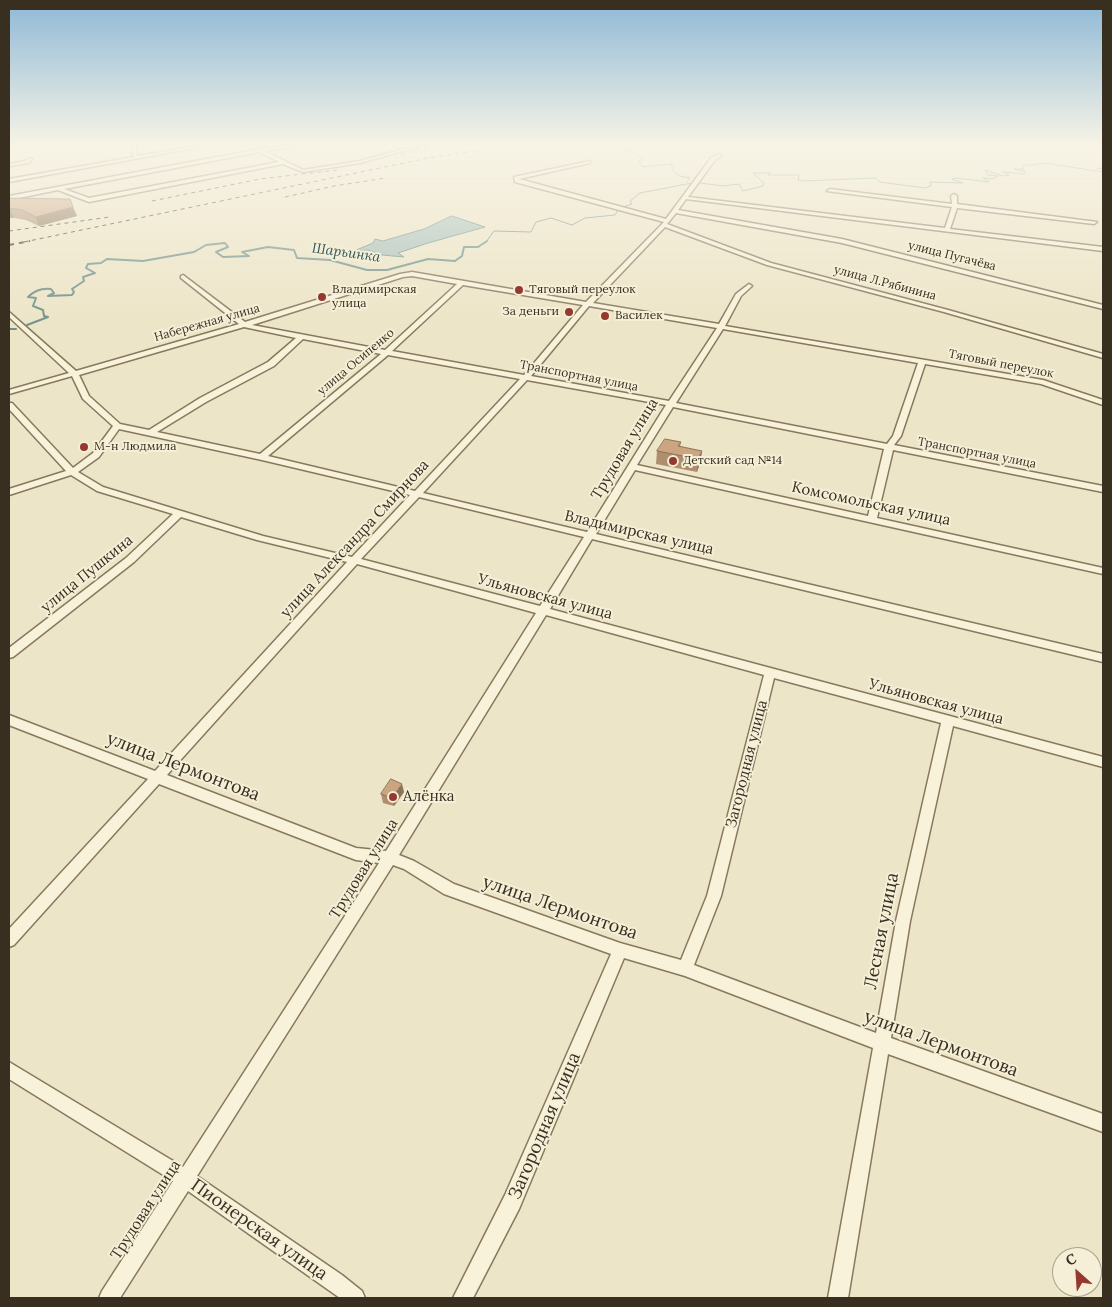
<!DOCTYPE html>
<meta charset="utf-8">
<style>
body{margin:0}
#map{position:relative;width:1112px;height:1307px;overflow:hidden;background:#ede5c7;font-family:Lora,serif}
canvas{display:block}
.frame{position:absolute;inset:0;border:10px solid #392f20;pointer-events:none}
.north{position:absolute;left:1052px;top:1247px;width:50px;height:50px;box-sizing:border-box;background:#f5efd7;border:1px solid #aaa28e;border-radius:50%;rotate:334deg;font-size:14px;font-weight:700;line-height:20px;text-align:center;color:#392f20}
.north::after{content:'';display:block;margin:auto;width:18px;height:22px;background:#95382f;clip-path:polygon(50% 0,100% 100%,50% 72%,0 100%)}
</style>
<div id="map">
<canvas width="1112" height="1307"></canvas>
<div class="frame"></div>
<div class="north">С</div>
</div>
<script>
const ctx = document.querySelector('canvas').getContext('2d');
ctx.lineJoin = 'round';
function paint(path, color) {
  ctx.fillStyle = color;
  ctx.fill(path, 'evenodd');
}
function strokePath(path, color, width, dash) {
  ctx.strokeStyle = color;
  ctx.lineWidth = width;
  ctx.lineCap = dash ? 'butt' : 'round';
  ctx.setLineDash(dash || []);
  ctx.stroke(path);
}
function drawText(font, color, halo, rows, align = 'center') {
  ctx.font = font + ' Lora,serif';
  ctx.lineWidth = 4;
  ctx.setLineDash([]);
  ctx.textBaseline = 'middle';
  ctx.strokeStyle = halo;
  ctx.fillStyle = color;
  for (const [text, x, y, turn = 0] of rows) {
    ctx.save();
    ctx.translate(x, y);
    ctx.rotate((+turn || 0) * Math.PI / 180);
    ctx.textAlign = isNaN(turn) ? turn : align;
    if (halo) ctx.strokeText(text, 0, 0);
    ctx.fillText(text, 0, 0);
    ctx.restore();
  }
}
const water = new Path2D(`
 M452 216 485 227 428 243 398 253 404 257 382 255 368 250 354 251 373 243 375 239 383 241 424 229Z`);
paint(water, '#a8c1bc');
strokePath(water, '#6f908a', 1);
strokePath(new Path2D(`
 M613 145 630 150 644 158 639 161 642 167 672 164V170L680 176 690 178 687 182
 M1097 168 1103 169
 M700 183 723 186 739 184 743 191 763 186 764 183 753 173H770L768 175H799L798 180 804 181 875 178 880 182 925 188 931 186 930 182 963 183 952 179 956 178 989 182 983 178 992 179 998 176 988 175 985 170 1003 176 1009 175 1003 172H1005L1024 174 1026 172 1014 169H1024L1022 166 1045 163 1103 172
 M623 207 632 204 630 201 640 193 692 183
 M486 242 494 231 531 232 536 222 551 218 572 225 585 218 615 215 618 210`), '#6f908a', 1);
strokePath(new Path2D(`
 M27 325 48 317 44 316 43 310 33 306 36 298 28 297C35 290 42 288 51 289L54 293 48 296 72 295 74 292 72 289 84 281 83 277 95 273 86 268 88 264 101 263 107 259 143 261 194 252 206 245 225 243 228 247 216 252 223 257 249 256 242 252 268 247 294 250 297 258 330 260 367 270H387L428 259 455 261 462 256 464 247H478L487 241
 M9 329H16`), '#6f908a', 2);
const street = new Path2D(`
 M133 145H137L136 153 138 156 201 145H211L9 182V179L134 157 132 153Z
 M290 145H305L265 151 303 170 360 161 418 145H425L360 163 303 172 283 164 89 202 58 190 9 200V196L260 149ZM260 152 279 162 89 198 64 189Z
 M719 154 721 156 715 160 688 197 945 228 952 207 827 191 830 189 952 204 951 196 954 194 957 196V204L1097 222 1094 224 957 208 950 229 1103 247V251L686 199 678 210 842 239 1103 305V309L842 243 676 213 667 224 771 263 948 310 1103 354V358L944 312 767 265 665 227 593 303 719 324 736 294 749 284 752 286 741 296 725 326 1043 380 1103 400V405L1041 384 925 364 901 436 894 445 1103 486V492L893 450 877 518 1103 568V574L635 470 596 534 1103 654V662L592 539 550 609 1103 757V767L953 726 910 921 891 1038 1103 1114V1132L888 1054 848 1298H828L873 1048 685 976 624 958 519 1209 473 1298H453L505 1195 611 954 444 894 404 869 393 865 197 1176 342 1275 362 1291 365 1298H340L188 1191 120 1298H99L102 1291 173 1181 9 1079V1062L183 1167 379 863 356 860 159 784 14 945 9 947V929L148 779 9 725V715L155 771 347 562 257 540 181 517 134 562 13 657 9 658V648L126 558 173 514 97 491 71 475 9 495V489L66 471 9 409V403H12L73 468 93 453 113 426 83 399 72 376 9 394V390L69 373 9 317V312L76 371 239 324 181 278V276L183 275 245 322 400 274 412 272 586 302 664 222 515 182 514 177 590 161V163L519 179 666 219 711 158ZM412 276 457 284 385 350 252 325 403 277ZM463 285 583 305 524 375 392 351ZM589 306 717 328 669 401 531 376ZM244 327 296 338 268 362 200 398 149 430 120 424 89 396 79 375ZM723 329 918 363 893 436 887 444 676 403ZM303 339 381 354 260 454 157 432 206 402 274 366ZM388 355 520 379 415 491 268 456ZM527 380 666 405 587 532 423 493ZM673 407 884 449 868 516 637 465ZM119 429 262 460 410 495 352 557 263 536 103 487 78 472 99 457ZM419 497 584 537 540 606 361 559ZM357 564 536 613 386 851 356 848 167 775ZM546 615 764 675 707 896 681 960 620 943 454 884 414 861 399 855ZM774 678 941 723 896 921 876 1033 694 965 721 896Z
 M30 158 32 159 29 163 9 166V164L25 161Z`);
strokePath(street, '#88785d', 3);
paint(street, '#f8f2db');
strokePath(new Path2D(`
 M425 150 443 145
 M394 158 430 145
 M285 197 334 186 386 178
 M152 201 260 179 337 170
 M9 231 110 217
 M24 242 423 159 512 145`), '#392f20', 1, [4, 4]);
strokePath(new Path2D(`
 M9 245 30 241`), '#392f20', 2, [5, 5]);
paint(new Path2D(`
 M9 198 77 216 39 226 26 220 14 218H9Z
 M681 442 680 447 702 451 700 463 697 472 656 464 657 451Z
 M404 792 394 806 383 803 381 794Z`), '#ae8e6d');
paint(new Path2D(`
 M73 207 77 216 39 226 36 217Z
 M9 208H10L14 218H9Z
 M702 451 700 463 697 472 698 459Z
 M402 784 404 792 394 806 392 798Z`), '#8d7459');
const building = new Path2D(`
 M9 198 70 199 73 207 36 217 22 210 9 208Z
 M665 439 681 442 678 446 702 451 698 459 657 451Z
 M391 779 402 784 392 798 381 794Z`);
paint(building, '#caa57f');
strokePath(building, '#8d7459', 1);
const sky = ctx.createLinearGradient(0, 0, 0, 328);
sky.addColorStop(0, '#8eb9d6');
sky.addColorStop(0.44, '#f7f3e6');
sky.addColorStop(1, '#f7f3e600');
ctx.fillStyle = sky;
ctx.fillRect(0, 0, 1112, 328);
for (const [x, y, r, color] of [
 [519,290,5,"#95382f"],
 [322,297,5,"#95382f"],
 [569,312,5,"#95382f"],
 [605,316,5,"#95382f"],
 [84,447,5,"#95382f"],
 [673,461,5,"#95382f"],
 [393,797,5,"#95382f"]
]) {
  const dot = new Path2D();
  dot.arc(x, y, r, 0, 2 * Math.PI);
  ctx.fillStyle = color;
  ctx.fill(dot);
  strokePath(dot, '#f5efd7', 2);
}
drawText('12px', '#392f20', '#f5efd7', [
 ["улица Пугачёва",952,256,14],
 ["улица Л.Рябинина",885,283,15],
 ["Набережная улица",207,323,-16],
 ["улица Осипенко",356,362,-40],
 ["Тяговый переулок",1001,364,11],
 ["Транспортная улица",579,376,11],
 ["Транспортная улица",977,453,11]
]);
drawText('12px', '#392f20', '#f5efd7', [
 ["Владимирская",332,290],
 ["улица",332,304],
 ["Тяговый переулок",529,290],
 ["За деньги",559,312,"right"],
 ["Василек",615,316],
 ["М-н Людмила",94,447],
 ["Детский сад №14",683,461]
], 'left');
drawText('italic 14px', '#305758', '#f5efd7', [
 ["Шарьинка",346,253,8]
]);
drawText('15px', '#392f20', '#f5efd7', [
 ["Трудовая улица",625,449,-59],
 ["Комсомольская улица",871,504,12],
 ["Владимирская улица",639,533,13],
 ["улица Александра Смирнова",355,539,-47],
 ["улица Пушкина",87,574,-39],
 ["Ульяновская улица",545,597,15],
 ["Ульяновская улица",936,702,15],
 ["Загородная улица",747,764,-76],
 ["Трудовая улица",364,869,-58],
 ["Трудовая улица",146,1210,-57]
]);
drawText('15px', '#392f20', '#f5efd7', [
 ["Алёнка",403,797]
], 'left');
drawText('18px', '#392f20', '#f5efd7', [
 ["улица Лермонтова",183,767,21],
 ["улица Лермонтова",560,908,19],
 ["Лесная улица",882,931,-79],
 ["улица Лермонтова",941,1044,20],
 ["Загородная улица",545,1126,-67],
 ["Пионерская улица",259,1230,35]
]);
</script>
